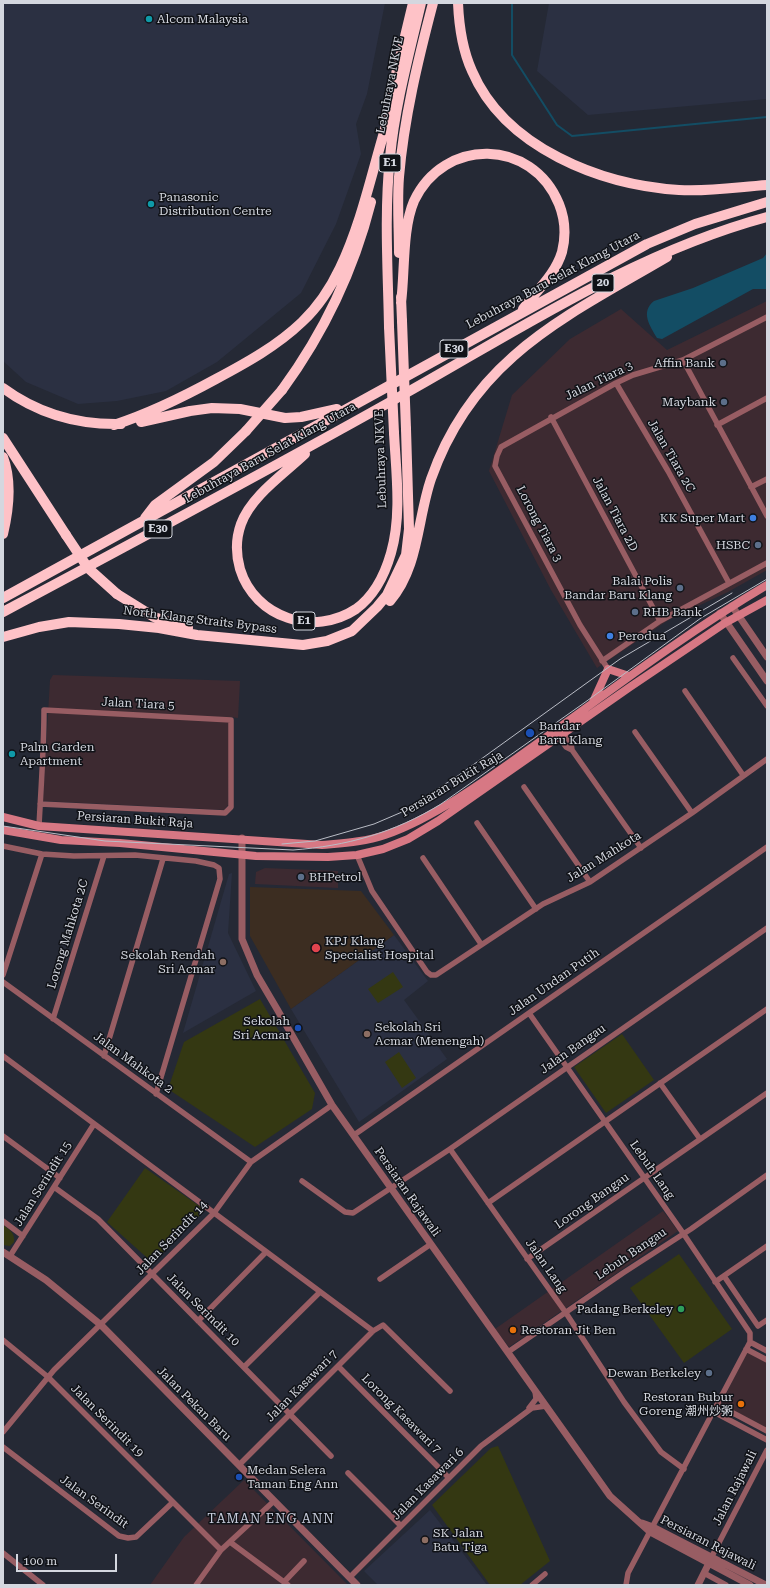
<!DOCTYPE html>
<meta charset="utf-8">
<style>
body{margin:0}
#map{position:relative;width:770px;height:1588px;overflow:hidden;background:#252935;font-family:"Roboto Serif",serif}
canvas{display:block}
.frame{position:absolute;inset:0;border:4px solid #d4d7df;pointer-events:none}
.scale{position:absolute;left:16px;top:1554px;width:101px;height:18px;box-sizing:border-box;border:2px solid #d4d7df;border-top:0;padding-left:5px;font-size:12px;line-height:14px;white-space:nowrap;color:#d4d7df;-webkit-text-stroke:3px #101217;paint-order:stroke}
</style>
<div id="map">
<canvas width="770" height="1588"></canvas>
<div class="frame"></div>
<div class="scale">100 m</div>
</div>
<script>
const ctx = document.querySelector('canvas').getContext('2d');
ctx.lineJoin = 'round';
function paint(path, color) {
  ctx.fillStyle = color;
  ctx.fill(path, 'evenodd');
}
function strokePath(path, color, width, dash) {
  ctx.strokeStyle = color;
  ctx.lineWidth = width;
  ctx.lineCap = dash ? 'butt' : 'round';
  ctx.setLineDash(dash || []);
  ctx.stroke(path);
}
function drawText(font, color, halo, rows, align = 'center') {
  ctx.font = font + ' "Roboto Serif","Noto Sans SC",serif';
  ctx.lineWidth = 3;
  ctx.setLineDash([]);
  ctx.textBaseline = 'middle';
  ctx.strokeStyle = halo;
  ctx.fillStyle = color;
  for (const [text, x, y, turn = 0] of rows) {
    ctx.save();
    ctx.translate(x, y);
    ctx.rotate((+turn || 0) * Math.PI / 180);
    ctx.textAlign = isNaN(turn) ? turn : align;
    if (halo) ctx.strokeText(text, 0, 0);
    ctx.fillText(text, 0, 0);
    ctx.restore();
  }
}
paint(new Path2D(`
 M767 301V570L728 592 670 619 597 668 551 590 489 471 512 395 570 339 621 309 667 350Z
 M53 675 240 681 238 718 230 717 228 805 224 810 43 801 50 680Z
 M265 868 338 871V888L255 884 256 872Z
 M663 1211 678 1231 509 1347 495 1329Z
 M747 1352 767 1363V1428L721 1404Z
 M244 1480 348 1585H150L184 1537Z`), '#3d2a31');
paint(new Path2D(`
 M3 3H385L367 94 356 124 361 154 336 224 301 293 217 362 166 391 117 401 78 404 26 382 3 361Z
 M549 3H767V99L588 115 537 71Z
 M232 873 228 933 256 991 183 1033 229 874Z
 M394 935 428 981 404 1000 447 1059 359 1122 291 1009Z
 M430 1510 487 1585H378L364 1571Z`), '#2b3042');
paint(new Path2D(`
 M250 887 361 891 394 935 291 1009 250 936Z`), '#3c2d21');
paint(new Path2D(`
 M393 972 403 987 378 1003 368 989Z
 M260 999 315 1093 312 1109 255 1147 168 1089 184 1042Z
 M622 1034 654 1080 606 1113 574 1067Z
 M399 1052 416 1078 402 1088 385 1062Z
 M145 1168 205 1210 153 1263 107 1222Z
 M3 1225C10 1230 15 1233 14 1242L10 1246 3 1245Z
 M679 1254 732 1329 684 1363 630 1288Z
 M498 1446 550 1561 520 1585H490L432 1505 491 1448Z`), '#343812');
paint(new Path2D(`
 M767 253V289H753L662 339 657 338C650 326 640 312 654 301L693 288 763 258Z`), '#134d64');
strokePath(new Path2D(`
 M512 3V55L557 125 572 136 767 117`), '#134d64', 2);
strokePath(new Path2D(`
 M683 360 767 516
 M616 383 668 471 729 583
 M551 417 660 621
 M717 425 767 398
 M751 487 767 479
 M733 658 767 706
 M602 661 660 621 767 563
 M608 669 580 625 495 466 497 456 501 447 616 383 633 375 683 360 767 317
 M685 691 743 775
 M563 732 571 743 572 750
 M635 732 692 813
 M558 736 566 747 572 750 641 848
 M524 787 590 882
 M477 823 536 909
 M39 826C41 787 44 749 44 710L231 720V807L225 813 40 804
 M3 846 42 854 74 856 135 855 196 861 214 865 219 868 220 879 156 1094
 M357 855 372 891 427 972 431 975H436L543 904 590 882 692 813 767 759
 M423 858 481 944
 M3 975 42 854
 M3 982 251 1162
 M529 1013 683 1233 750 1333V1342L628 1573 626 1585
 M53 1019 104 856
 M3 1056 373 1331
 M104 1056 163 859
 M660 1083 700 1139
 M354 1135 767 847
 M3 1136 60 1178
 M450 1149 566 1313 624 1402 661 1452 684 1469
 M302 1181 345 1212 353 1213 450 1149 767 928
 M54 1187 98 1219 331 1456
 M488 1203 767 1009
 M3 1221 23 1236
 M10 1256 94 1124
 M527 1259 767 1093
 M724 1276 758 1326 767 1320
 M380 1279 431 1244
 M715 1282 767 1246
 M198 1321 266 1252
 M3 1340 48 1377 221 1550
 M750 1342 767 1351
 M746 1349 767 1360
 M508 1352 623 1273 691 1229 767 1175
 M338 1366 449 1478
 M244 1367 320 1292
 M718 1405 767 1431
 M529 1408 536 1399 535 1391
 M714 1412 767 1440
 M3 1432 54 1370 214 1213 251 1162 332 1105
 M3 1447 119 1536 128 1538 136 1537 172 1503
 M239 1465 373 1331 383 1325 450 1391
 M348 1473 401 1526
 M230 1542 288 1585
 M3 1553 43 1585
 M710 1560 767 1450
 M704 1573 726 1585
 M350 1577 481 1446 532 1408 546 1406
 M284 1582 304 1561
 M196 1585 221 1550 274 1501
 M532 1585 545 1574`), '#985d63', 5.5);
strokePath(new Path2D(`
 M732 606 767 657
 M720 613 767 681
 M242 838V939L257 975 277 1009 332 1105 610 1496 650 1532 750 1585
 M3 1252 46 1280 101 1325 357 1585
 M642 1523 653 1527 766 1585
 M698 1585 709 1563`), '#985d63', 7);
strokePath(new Path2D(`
 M593 702 608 669 629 676
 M3 817 39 826 322 845C343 843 364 842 385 835 435 818 492 776 535 745 611 690 686 633 767 585
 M3 830 61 840 120 843 256 856 328 857 357 855 383 849 408 839 438 821 630 687 725 623 767 600`), '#d77884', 8);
strokePath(new Path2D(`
 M458 3C459 26 462 49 472 71 505 148 601 185 679 190 708 192 738 187 767 185
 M384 135 390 99 413 3
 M399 253C399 228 397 202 399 177 404 118 418 60 433 3
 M401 297 402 321
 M401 303C405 273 402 229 414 201 444 137 532 138 559 204 565 219 566 236 562 252 555 275 537 290 523 309
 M389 327C388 271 384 214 390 157 395 105 409 54 421 3
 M3 388C37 413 78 425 121 424
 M282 390C323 334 354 269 371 202
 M141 422 190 411 212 408 240 409 285 418 301 417 337 409
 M114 425C151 413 183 397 216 379 246 363 277 346 302 322 318 307 331 287 340 268 361 224 371 176 385 129
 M3 438 66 535
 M305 454C284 474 251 496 241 524 236 538 236 555 240 569 255 618 314 637 356 609 374 596 385 574 391 553 402 515 396 472 394 433
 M3 457C12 481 9 509 3 534
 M145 518 155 505 214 462 246 431
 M117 594 154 617 188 628
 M3 598 647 244 695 224 767 202
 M390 601C419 567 417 520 431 479 473 358 565 317 667 257
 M3 612C138 540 273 468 406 393 523 327 637 252 767 217
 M3 637 39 627 69 622 119 624 159 628 197 635 303 645 327 641 352 631 377 607 387 595 406 555 409 529 406 429`), '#fec2c7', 10);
strokePath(new Path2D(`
 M3 826 105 841 293 850C346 846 394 833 441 804L584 703 701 618 767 579
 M282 844 315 841 374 824 402 812 459 775 620 659 732 593`), '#babdc6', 1);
strokePath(new Path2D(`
 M402 321 406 429
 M389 327 394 433
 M246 431 282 390
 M66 535 88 568 117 594`), '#fec2c7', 10);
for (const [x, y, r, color] of [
 [149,19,4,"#0f9aa8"],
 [151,204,4,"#0f9aa8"],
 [723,363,4,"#5c6f8a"],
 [724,402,4,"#5c6f8a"],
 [753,518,4,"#3f7fe0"],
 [758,545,4,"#5c6f8a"],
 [680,588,4,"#5c6f8a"],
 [635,612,4,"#5c6f8a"],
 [610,636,4,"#3f7fe0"],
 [530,733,5,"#1a4fb4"],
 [12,754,4,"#0f9aa8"],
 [301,877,4,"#5c6f8a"],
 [316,948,5,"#e0444e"],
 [223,962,4,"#8d6e63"],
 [298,1028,4,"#1a4fb4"],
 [367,1034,4,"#8d6e63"],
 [681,1309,4,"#2e9e5b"],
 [513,1330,4,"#e8710a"],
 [709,1373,4,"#5c6f8a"],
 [741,1404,4,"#e8710a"],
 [239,1477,4,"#1a4fb4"],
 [425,1540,4,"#8d6e63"]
]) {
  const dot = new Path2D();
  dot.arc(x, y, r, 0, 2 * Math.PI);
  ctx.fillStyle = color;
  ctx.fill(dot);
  strokePath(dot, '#101217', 1.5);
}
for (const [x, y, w] of [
 [390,163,22],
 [603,283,22],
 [454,349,28],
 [158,529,28],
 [304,621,22]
]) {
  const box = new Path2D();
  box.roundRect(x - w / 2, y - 9, w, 18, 3);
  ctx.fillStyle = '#101217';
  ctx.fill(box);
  strokePath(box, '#d4d7df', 1);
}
drawText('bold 11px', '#d4d7df', null, [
 ["E1",390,163],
 ["20",603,283],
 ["E30",454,349],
 ["E30",158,529],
 ["E1",304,621]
]);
drawText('12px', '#d4d7df', '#101217', [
 ["Alcom Malaysia",157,19],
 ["Panasonic",159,197],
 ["Distribution Centre",159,211],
 ["Affin Bank",715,363,"right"],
 ["Maybank",716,402,"right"],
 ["KK Super Mart",745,518,"right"],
 ["HSBC",750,545,"right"],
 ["Balai Polis",672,581,"right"],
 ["Bandar Baru Klang",672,595,"right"],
 ["RHB Bank",643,612],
 ["Perodua",618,636],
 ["Bandar",539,726],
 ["Baru Klang",539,740],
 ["Palm Garden",20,747],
 ["Apartment",20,761],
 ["BHPetrol",309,877],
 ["KPJ Klang",325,941],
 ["Specialist Hospital",325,955],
 ["Sekolah Rendah",215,955,"right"],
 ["Sri Acmar",215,969,"right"],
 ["Sekolah",290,1021,"right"],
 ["Sri Acmar",290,1035,"right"],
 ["Sekolah Sri",375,1027],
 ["Acmar (Menengah)",375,1041],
 ["Padang Berkeley",673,1309,"right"],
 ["Restoran Jit Ben",521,1330],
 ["Dewan Berkeley",701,1373,"right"],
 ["Restoran Bubur",733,1397,"right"],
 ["Goreng 潮州炒粥",733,1411,"right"],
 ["Medan Selera",247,1470],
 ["Taman Eng Ann",247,1484],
 ["SK Jalan",433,1533],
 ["Batu Tiga",433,1547]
], 'left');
drawText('12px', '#d4d7df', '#101217', [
 ["Lebuhraya NKVE",390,85,-79],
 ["Lebuhraya Baru Selat Klang Utara",553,280,-28],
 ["Jalan Tiara 3",599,381,-26],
 ["Lebuhraya Baru Selat Klang Utara",270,453,-29],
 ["Jalan Tiara 2C",671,456,60],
 ["Lebuhraya NKVE",381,459,-92],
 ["Jalan Tiara 2D",615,514,62],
 ["Lorong Tiara 3",539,524,62],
 ["North Klang Straits Bypass",200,620,7],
 ["Jalan Tiara 5",138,704,3],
 ["Persiaran Bukit Raja",452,784,-31],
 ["Persiaran Bukit Raja",135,820,4],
 ["Jalan Mahkota",604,857,-32],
 ["Lorong Mahkota 2C",68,934,-73],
 ["Jalan Undan Putih",554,982,-35],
 ["Jalan Bangau",573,1049,-35],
 ["Jalan Mahkota 2",133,1063,36],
 ["Lebuh Lang",652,1170,55],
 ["Jalan Serindit 15",43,1184,-58],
 ["Persiaran Rajawali",407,1192,55],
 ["Lorong Bangau",592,1201,-35],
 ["Jalan Serindit 14",172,1238,-46],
 ["Lebuh Bangau",631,1254,-34],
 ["Jalan Lang",546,1266,55],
 ["Jalan Serindit 10",203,1310,45],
 ["Jalan Kasawari 7",302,1386,-45],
 ["Jalan Pekan Baru",194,1404,45],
 ["Lorong Kasawari 7",401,1414,45],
 ["Jalan Serindit 19",107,1421,45],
 ["Jalan Kasawari 6",428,1484,-45],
 ["Jalan Rajawali",735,1488,-63],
 ["Jalan Serindit",94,1502,36],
 ["Persiaran Rajawali",708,1543,27]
]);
ctx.letterSpacing = '1px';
drawText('13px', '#c5cada', '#101217', [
 ["TAMAN ENG ANN",271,1519]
]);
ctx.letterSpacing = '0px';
</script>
